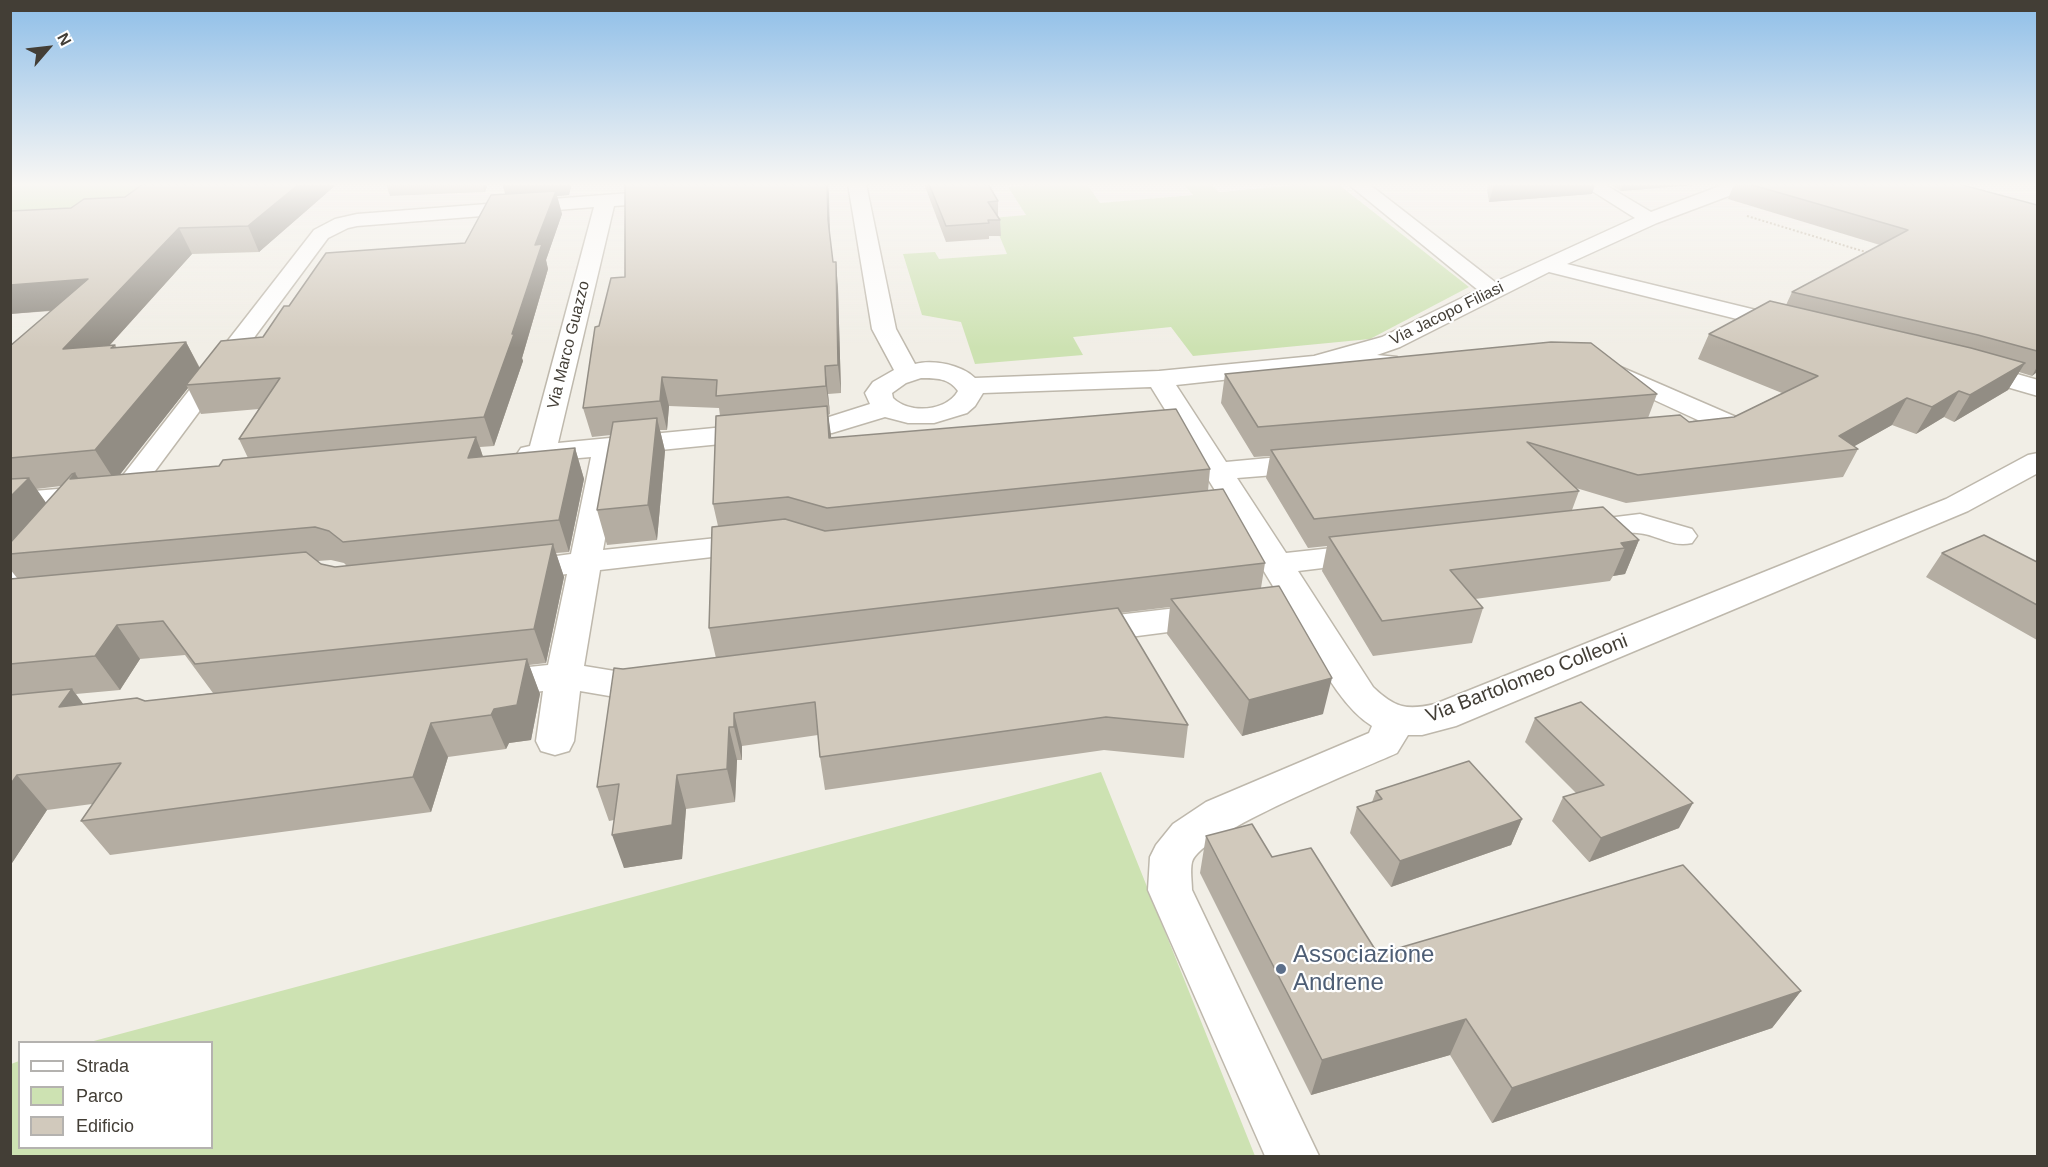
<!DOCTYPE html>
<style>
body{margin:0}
#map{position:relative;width:2048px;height:1167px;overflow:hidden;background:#f1eee6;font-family:Arial,sans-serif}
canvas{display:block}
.frame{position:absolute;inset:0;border:12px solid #433e36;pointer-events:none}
.legend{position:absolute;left:18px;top:1041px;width:195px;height:108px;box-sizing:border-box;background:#fff;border:2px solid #b4b2af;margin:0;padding:8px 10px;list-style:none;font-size:18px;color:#433e36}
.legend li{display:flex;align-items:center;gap:12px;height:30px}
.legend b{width:30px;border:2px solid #b4b2af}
.north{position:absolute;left:18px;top:18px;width:60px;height:60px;-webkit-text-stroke:4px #fff;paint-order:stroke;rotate:62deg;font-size:16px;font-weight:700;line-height:24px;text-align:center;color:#433e36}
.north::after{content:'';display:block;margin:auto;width:21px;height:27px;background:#433e36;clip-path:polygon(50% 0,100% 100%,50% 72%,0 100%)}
</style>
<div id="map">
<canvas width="2048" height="1167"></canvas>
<div class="frame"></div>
<ul class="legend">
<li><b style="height:8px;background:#fff"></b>Strada</li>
<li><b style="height:16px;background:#cde2b2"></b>Parco</li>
<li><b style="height:16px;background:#d1c9bc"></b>Edificio</li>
</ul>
<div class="north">N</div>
</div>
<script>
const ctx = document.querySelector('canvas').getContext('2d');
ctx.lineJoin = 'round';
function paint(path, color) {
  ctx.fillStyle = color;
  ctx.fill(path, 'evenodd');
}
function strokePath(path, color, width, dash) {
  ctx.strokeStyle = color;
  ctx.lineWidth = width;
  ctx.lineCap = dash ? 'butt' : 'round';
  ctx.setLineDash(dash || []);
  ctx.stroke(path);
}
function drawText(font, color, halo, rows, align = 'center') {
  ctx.font = font + ' Arial,sans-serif';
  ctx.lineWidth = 4.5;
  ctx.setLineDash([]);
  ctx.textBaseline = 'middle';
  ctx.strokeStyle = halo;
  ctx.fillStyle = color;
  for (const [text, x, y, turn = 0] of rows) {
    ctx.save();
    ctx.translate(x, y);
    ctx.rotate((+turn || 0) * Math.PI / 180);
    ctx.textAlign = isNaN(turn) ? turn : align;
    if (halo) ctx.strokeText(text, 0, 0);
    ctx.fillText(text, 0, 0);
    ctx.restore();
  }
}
paint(new Path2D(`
 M22 184H148L112 219 11 225V188Z
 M1055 184H1087L1100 203 1193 195 1183 184H1211L1219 192 1308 184H1338L1469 287 1370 339 1193 356 1171 327 1073 337 1083 355 975 364 961 322 922 315 903 254 935 252 939 259 1007 254 992 218 1026 215 1008 187Z
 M1101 772 1255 1156H11V1064L19 1061 20 1148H212V1042H90Z`), '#cde2b2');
const minor = new Path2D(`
 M848 184H866L896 329 915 364C933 359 962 365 975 378L1159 371 1314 356 1382 337 1478 290 1348 184H1369L1495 282 1635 218 1581 184H1604L1651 212 1725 184H1752L1750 188 1657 223 1567 264 1797 320 1801 325 1797 330 1789 332 1549 272 1400 347 1377 355 1397 357 1400 362 1397 367 1388 369 1314 370 1176 385 1226 462 1312 454 1322 457 1326 463 1322 469 1312 472 1237 478 1286 553 1369 544 1380 547 1385 554 1380 561 1298 571 1373 687C1394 707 1405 711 1435 704L1946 499 2028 455 2038 453V473L1968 511 1456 726 1422 735H1408L1397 753C1362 769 1201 832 1192 862 1190 870 1192 882 1192 890L1319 1156H1265L1148 890 1150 857 1156 845 1173 824 1206 802 1369 733 1372 726C1337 704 1314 651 1292 616L1083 643 1071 639 1066 631 1071 623 1083 619 1279 596 1231 517 1190 521 1179 518 1175 512 1179 506 1221 500 1151 387 983 393 975 406 967 413 934 423H908L885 417 832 433 620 454 603 550 755 534 766 536 771 543 766 550 755 552 600 570 584 666 633 674 657 671 670 675 675 684 670 693 633 700 580 691 574 741 569 751 555 755 541 751 536 741 543 691 491 697 478 693 473 684 478 675 491 671 548 665 567 574 517 580 506 577 501 570 506 563 571 554 591 457 531 462 521 460 517 454 521 448 530 446 594 207 357 226 348 228 328 238 135 498 125 501 115 498 110 492 314 230 335 219 357 214 669 190 676 192 678 196 676 200 669 202 614 206 558 443 829 417 870 404 865 393 873 382 894 370 872 329ZM921 378C936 378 949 378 958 391 946 412 909 414 893 398L892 393 906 383Z
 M1971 361 2038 380V396L1962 374 1958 369 1962 364Z
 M1609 362 1743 420 1747 426 1743 432C1727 436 1710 438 1694 434L1690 428 1694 422 1700 421 1600 375 1596 370 1600 365Z
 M94 486 105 489 109 495 105 501 10 511V493Z
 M1640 514 1692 529 1697 536 1692 543C1671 548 1657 534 1637 533 1614 531 1591 542 1567 537L1562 530 1567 523Z
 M43 532 54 534 59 541 22 586 10 589V558L32 534Z`);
strokePath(minor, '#beb8ac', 3);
strokePath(new Path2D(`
 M1747 216 1869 253`), '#bcb09c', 2, [2, 2]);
paint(minor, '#fff');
paint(new Path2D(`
 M337 184 259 252 192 254 110 345H115L117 348 186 342 200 368 263 337 289 306 465 243 491 195H569L557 196 562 214 546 260 548 269 522 358 523 361 494 446 480 447 483 457 575 448 584 479 569 552 556 553 564 577 546 663 529 665 540 694 531 740 509 743 506 749 448 757 431 812 110 855 81 821 92 804 47 810 10 866V579L17 578 10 569V346L51 311 10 314V211L71 208 125 197ZM188 388 201 414 259 409 239 439 248 458 219 466 119 475ZM61 486 46 503 36 489ZM331 560 344 563 347 566 335 567 321 564 318 561ZM185 655 213 693 145 701 83 704 76 694 120 690 140 659Z
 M386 184H488L485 192 390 196Z
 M625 184H828L830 240 833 262 838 288 841 393 828 394 830 414 828 415 831 438 1210 469 1208 491 1265 563 1261 588 1323 714 1242 736 1167 634 1170 607 1120 613 1188 725 1184 758 1104 750 825 790 820 757 818 735 742 746V760H737L735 802 686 809 682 859 624 868 614 820 609 821 597 787 623 669 716 658 709 628 718 526 713 504 720 416 719 408 669 406 667 430H660L665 451 657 540 607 545 597 510 611 435 592 437 583 408 599 326 625 277Z
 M924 184H988L998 201V216L1000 220 1001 236H989V239L946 242Z
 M1488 184H1595L1592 194 1489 202 1487 190Z
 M1609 184H1704L1621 191Z
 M1734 184H1970L1966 186 2037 205V372L2032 376 2019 372 2008 390 1954 422 1944 417 1916 434 1892 425 1854 446 1858 449 1843 477 1626 503 1576 488 1579 491 1572 510 1639 540 1625 574 1613 576 1610 581 1475 599 1483 608 1472 643 1373 656 1322 571 1327 546 1308 548 1266 478 1270 456 1254 457 1221 403 1225 374 1657 394 1648 418 1689 422 1734 417 1782 393 1698 359 1709 334 1786 305 1792 292 1880 245 1728 199Z
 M1942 553 2037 562V640L1926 577Z
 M1535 718 1679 828 1589 862 1552 821 1563 797 1576 793 1525 742Z
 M1376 791 1522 819 1511 845 1391 887 1350 833 1357 807 1372 802Z
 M1206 836 1272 857 1378 954 1801 991 1772 1028 1492 1123 1450 1055 1311 1095 1200 873Z`), '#b4ada2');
paint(new Path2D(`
 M299 184H337L259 252 248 226Z
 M482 184H488L485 192Z
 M502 184H572L569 195 557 196 562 214 546 260 548 269 522 358 523 361 494 446 484 417 512 334 507 200Z
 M827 184H828L829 194 830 245 828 220Z
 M1595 184 1592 194 1489 202 1494 185Z
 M1623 184H1704L1621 191Z
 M179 228 192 254 80 378 63 349Z
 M836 262 838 288 841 393 838 365Z
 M88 279 103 306 10 314V285Z
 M186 342 201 371 186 385 188 388 115 481 95 450Z
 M2025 363 2008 390 1954 422 1970 395Z
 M825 366 828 394 830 414 826 386Z
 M2037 367V372L2032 376Z
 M662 377 669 406 667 430 660 401Z
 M1959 391 1944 417 1916 434 1932 407Z
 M1907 398 1892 425 1846 451 1839 436Z
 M827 406 831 435 833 468 829 438Z
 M657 418 665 451 657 540 648 505Z
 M476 437 487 468 468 458Z
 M575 448 584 479 569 552 559 520Z
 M75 473 95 505 70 479Z
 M29 478 51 510 11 554 10 497Z
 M1639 540 1625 574 1613 576 1625 548 1621 543Z
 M553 544 564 577 546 663 534 629Z
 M117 625 140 659 120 690 95 656Z
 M527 659 540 694 531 740 509 743 506 749 491 715 494 709Z
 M1332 678 1323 714 1242 736 1249 700Z
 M72 689 98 724 59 707Z
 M734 713 742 746V760L734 727Z
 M431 723 448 757 431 812 413 777Z
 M729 727 737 760 735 802 727 769Z
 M17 775 47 810 10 866V785Z
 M677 775 686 809 682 859 624 868 612 835Z
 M1693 803 1679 828 1589 862 1601 838Z
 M1522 819 1511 845 1391 887 1400 861Z
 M1801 991 1772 1028 1492 1123 1512 1088Z
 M1466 1019 1450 1055 1311 1095 1322 1060Z`), '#928d84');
const building = new Path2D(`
 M143 184H299L248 226 179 228 63 349 115 345 111 348 186 342 95 450 10 458V346L88 279 10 285V211L71 208 84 199 125 197Z
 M625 184H827L828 220 833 262H836L838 365 825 366 826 386 716 396 717 380 662 377 660 401 583 408 595 327 599 326 611 278 625 277Z
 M929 184H988L998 201 988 202 1000 220H988L989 223 946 226Z
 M1749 184H1959L2037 205V351L1978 335 1792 292 1908 230Z
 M556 191 535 245 542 244 512 334H514L484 417 239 439 280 378 186 385 221 341 263 337 284 306H289L326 253 465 243 491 195Z
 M1770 301 1971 348 2025 363 1970 395 1959 391 1932 407 1907 398 1839 436 1858 449 1638 475 1527 442 1579 491 1314 519 1271 450 1680 415 1689 422 1734 417 1818 376 1709 334Z
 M1551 342 1591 343 1657 394 1258 427 1225 374Z
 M827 406 829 438 1176 409 1210 469 827 508 788 497 713 504 716 416Z
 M657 418 648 505 597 510 613 422Z
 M476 437 468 458 575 448 559 520 343 542 329 531 315 527 10 554V543L72 474 75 473 70 479 219 466 223 460Z
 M29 478 10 497V479Z
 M1223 489 1265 563 709 628 712 527 785 519 825 531Z
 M1603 507 1639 540 1621 543 1625 548 1450 570 1483 608 1382 621 1329 537Z
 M1984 535 2037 562V605L1942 553Z
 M553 544 534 629 195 664 163 621 117 625 95 656 10 664V579L306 552 321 564 335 567Z
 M1279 586 1332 678 1249 700 1171 599Z
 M1118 608 1188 725 1106 717 820 757 815 702 734 713V727H729L727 769 677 775 672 825 612 835 619 784 597 787 614 668 623 669Z
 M527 659 517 705 494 709 491 715 431 723 413 777 81 821 121 763 17 775 10 785V695L72 689 59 707 137 698 145 701Z
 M1581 702 1693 803 1601 838 1563 797 1604 785 1535 718Z
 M1469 761 1522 819 1400 861 1357 807 1382 799 1376 791Z
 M1252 824 1272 857 1311 848 1378 954 1683 865 1801 991 1512 1088 1466 1019 1322 1060 1206 836Z`);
paint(building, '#d1c9bc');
strokePath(building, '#928d84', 1.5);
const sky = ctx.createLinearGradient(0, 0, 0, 348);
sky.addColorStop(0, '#8ebee8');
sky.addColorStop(0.53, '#f9f7f4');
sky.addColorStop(1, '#f9f7f400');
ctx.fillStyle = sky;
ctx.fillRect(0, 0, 2048, 348);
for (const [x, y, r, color] of [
 [1281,969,6,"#5c6f8a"]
]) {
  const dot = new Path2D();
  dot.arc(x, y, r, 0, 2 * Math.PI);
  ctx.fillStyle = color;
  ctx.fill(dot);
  strokePath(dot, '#fff', 2);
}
drawText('16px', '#433e36', '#fff', [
 ["Via Jacopo Filiasi",1447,314,-26],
 ["Via Marco Guazzo",569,345,-76]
]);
drawText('20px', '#433e36', '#fff', [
 ["Via Bartolomeo Colleoni",1527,679,-21]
]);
drawText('24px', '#4e5e75', '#fff', [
 ["Associazione",1293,955],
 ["Andrene",1293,983]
], 'left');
</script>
